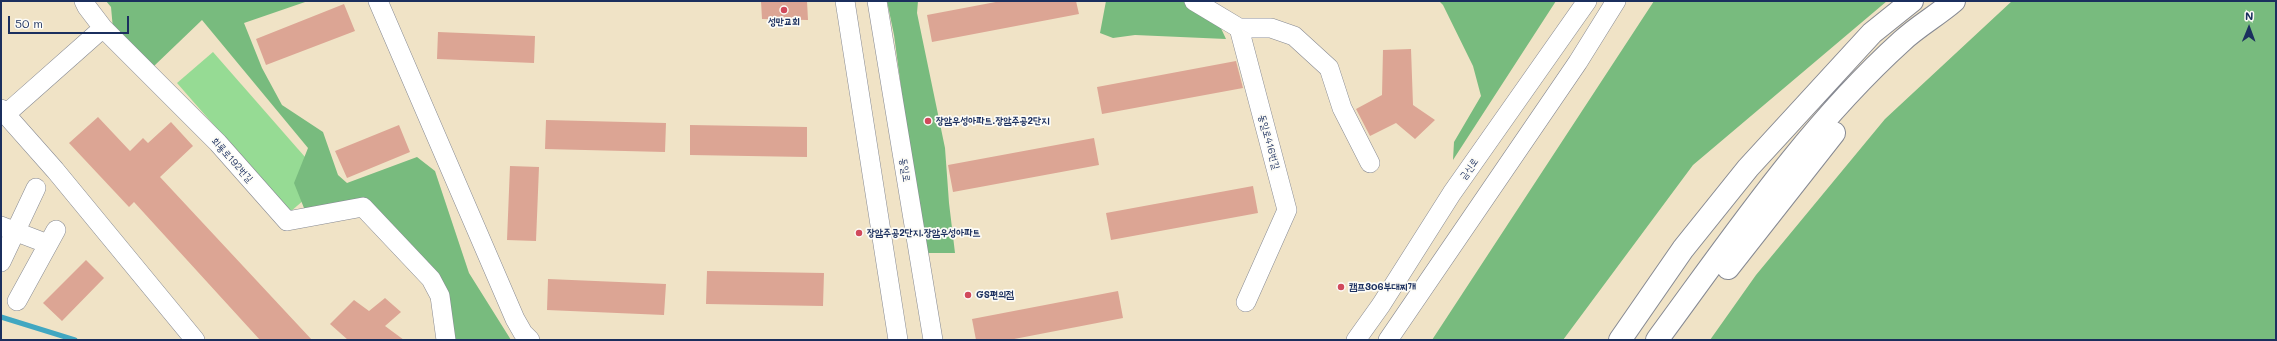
<!DOCTYPE html>
<meta charset="utf-8">
<style>
body{margin:0}
#map{position:relative;width:2277px;height:341px;overflow:hidden;background:#f0e3c6;font-family:Mali,sans-serif}
canvas{display:block}
.frame{position:absolute;inset:0;border:2px solid #1b2f5e;pointer-events:none}
.north{position:absolute;left:2229px;top:8px;width:40px;height:40px;-webkit-text-stroke:3px #fdfcf7;paint-order:stroke;rotate:1deg;font-size:11px;font-weight:700;line-height:16px;text-align:center;color:#1b2f5e}
.north::after{content:'';display:block;margin:auto;width:14px;height:18px;background:#1b2f5e;clip-path:polygon(50% 0,100% 100%,50% 72%,0 100%)}
.scale{position:absolute;left:8px;top:16px;width:121px;height:18px;box-sizing:border-box;border:2px solid #1b2f5e;border-top:0;padding-left:5px;font-size:12px;line-height:14px;white-space:nowrap;color:#1b2f5e;-webkit-text-stroke:3px #fdfcf7;paint-order:stroke}
</style>
<div id="map">
<canvas width="2277" height="341"></canvas>
<div class="frame"></div>
<div class="north">N</div>
<div class="scale">50 m</div>
</div>
<script>
const ctx = document.querySelector('canvas').getContext('2d');
ctx.lineJoin = 'round';
function paint(path, color) {
  ctx.fillStyle = color;
  ctx.fill(path, 'evenodd');
}
function strokePath(path, color, width, dash) {
  ctx.strokeStyle = color;
  ctx.lineWidth = width;
  ctx.lineCap = dash ? 'butt' : 'round';
  ctx.setLineDash(dash || []);
  ctx.stroke(path);
}
function drawText(font, color, halo, rows, align = 'center') {
  ctx.font = font + ' Mali,"Poor Story",sans-serif';
  ctx.lineWidth = 3.5;
  ctx.setLineDash([]);
  ctx.textBaseline = 'middle';
  ctx.strokeStyle = halo;
  ctx.fillStyle = color;
  for (const [text, x, y, turn = 0] of rows) {
    ctx.save();
    ctx.translate(x, y);
    ctx.rotate((+turn || 0) * Math.PI / 180);
    ctx.textAlign = isNaN(turn) ? turn : align;
    if (halo) ctx.strokeText(text, 0, 0);
    ctx.fillText(text, 0, 0);
    ctx.restore();
  }
}
paint(new Path2D(`
 M213 52 326 181 290 212 177 83Z`), '#96db94');
paint(new Path2D(`
 M106 1H308L244 23 262 68 282 105 323 132 338 175 347 183 417 157 435 171 469 273 511 340H453L446 295 367 201 306 213 294 183 308 148 202 20 154 66 113 29 111 7Z
 M887 1H918L917 13 945 148 949 203 955 253H926L908 139 894 35Z
 M1106 1H1218L1214 2 1219 24 1226 39 1135 35 1113 38 1100 33Z
 M1439 1H1556L1453 160 1454 142 1481 96 1473 66 1443 5Z
 M1654 1H1887L1693 165 1563 340H1432Z
 M2012 1H2276V340H1710L1756 275 1885 119Z`), '#78bb7e');
strokePath(new Path2D(`
 M1 317 75 340`), '#41a7c1', 5);
paint(new Path2D(`
 M761 1H807L808 20 762 19Z
 M1001 1H1076L1079 14 932 42 927 15Z
 M344 4 355 31 266 65 256 39Z
 M438 32 535 36 534 63 437 59Z
 M1411 49 1413 105 1435 120 1415 139 1396 123 1370 136 1356 109 1382 95 1383 50Z
 M1236 61 1243 88 1102 114 1097 87Z
 M98 117 130 151 143 138 148 143 171 122 193 146 160 177 312 340H260L134 202 129 207 69 143Z
 M546 120 666 123 665 152 545 149Z
 M399 125 410 152 347 178 335 151Z
 M690 125 807 127V157L690 155Z
 M1094 138 1099 165 953 192 948 165Z
 M510 166 539 167 536 241 507 240Z
 M1253 186 1258 213 1111 240 1106 213Z
 M86 260 104 278 62 321 43 303Z
 M707 271 824 273 823 306 706 304Z
 M548 279 666 284 664 315 547 310Z
 M1118 291 1123 318 1009 340H976L972 319Z
 M385 298 401 312 385 326 404 340H348L330 324 354 300 369 311Z`), '#dca594');
const minor = new Path2D(`
 M84 1 87 7 103 28
 M378 1 515 319 523 333 530 340
 M845 1 898 340
 M877 1 933 340
 M1194 1 1239 28 1287 210 1246 302
 M1239 28H1271L1294 36 1329 68 1342 108 1370 163
 M1 109 55 170 195 340
 M6 114 103 28 218 143 287 221 363 207 431 279 440 296 446 340
 M1 226 48 244
 M1 262 36 188
 M17 301 56 230
 M1356 340 1381 305 1452 193 1587 1
 M1388 340 1578 62 1616 1`);
const highway = new Path2D(`
 M1728 268 1834 133
 M1620 340 1683 249 1748 168 1872 33 1912 1
 M1657 340C1733 237 1806 128 1902 41 1918 26 1938 15 1954 1`);
strokePath(minor, '#868992', 20);
strokePath(highway, '#868992', 24);
strokePath(minor, '#fff', 19);
strokePath(highway, '#fff', 22);
for (const [x, y, r, color] of [
 [784,10,4,"#d1495b"],
 [928,121,4,"#d1495b"],
 [859,233,4,"#d1495b"],
 [1341,287,4,"#d1495b"],
 [968,295,4,"#d1495b"]
]) {
  const dot = new Path2D();
  dot.arc(x, y, r, 0, 2 * Math.PI);
  ctx.fillStyle = color;
  ctx.fill(dot);
  strokePath(dot, '#fdfcf7', 1.5);
}
drawText('bold 10px', '#1b2f5e', '#fdfcf7', [
 ["성만교회",784,22,"center"],
 ["장암우성아파트.장암주공2단지",936,121],
 ["장암주공2단지.장암우성아파트",867,233],
 ["캠프306부대찌개",1349,287],
 ["GS편의점",976,295]
], 'left');
drawText('10px', '#1b2f5e', '#fdfcf7', [
 ["동일로416번길",1269,142,75],
 ["회룡로192번길",232,160,48],
 ["금신로",1469,169,-54],
 ["동일로",905,170,81]
]);
</script>
